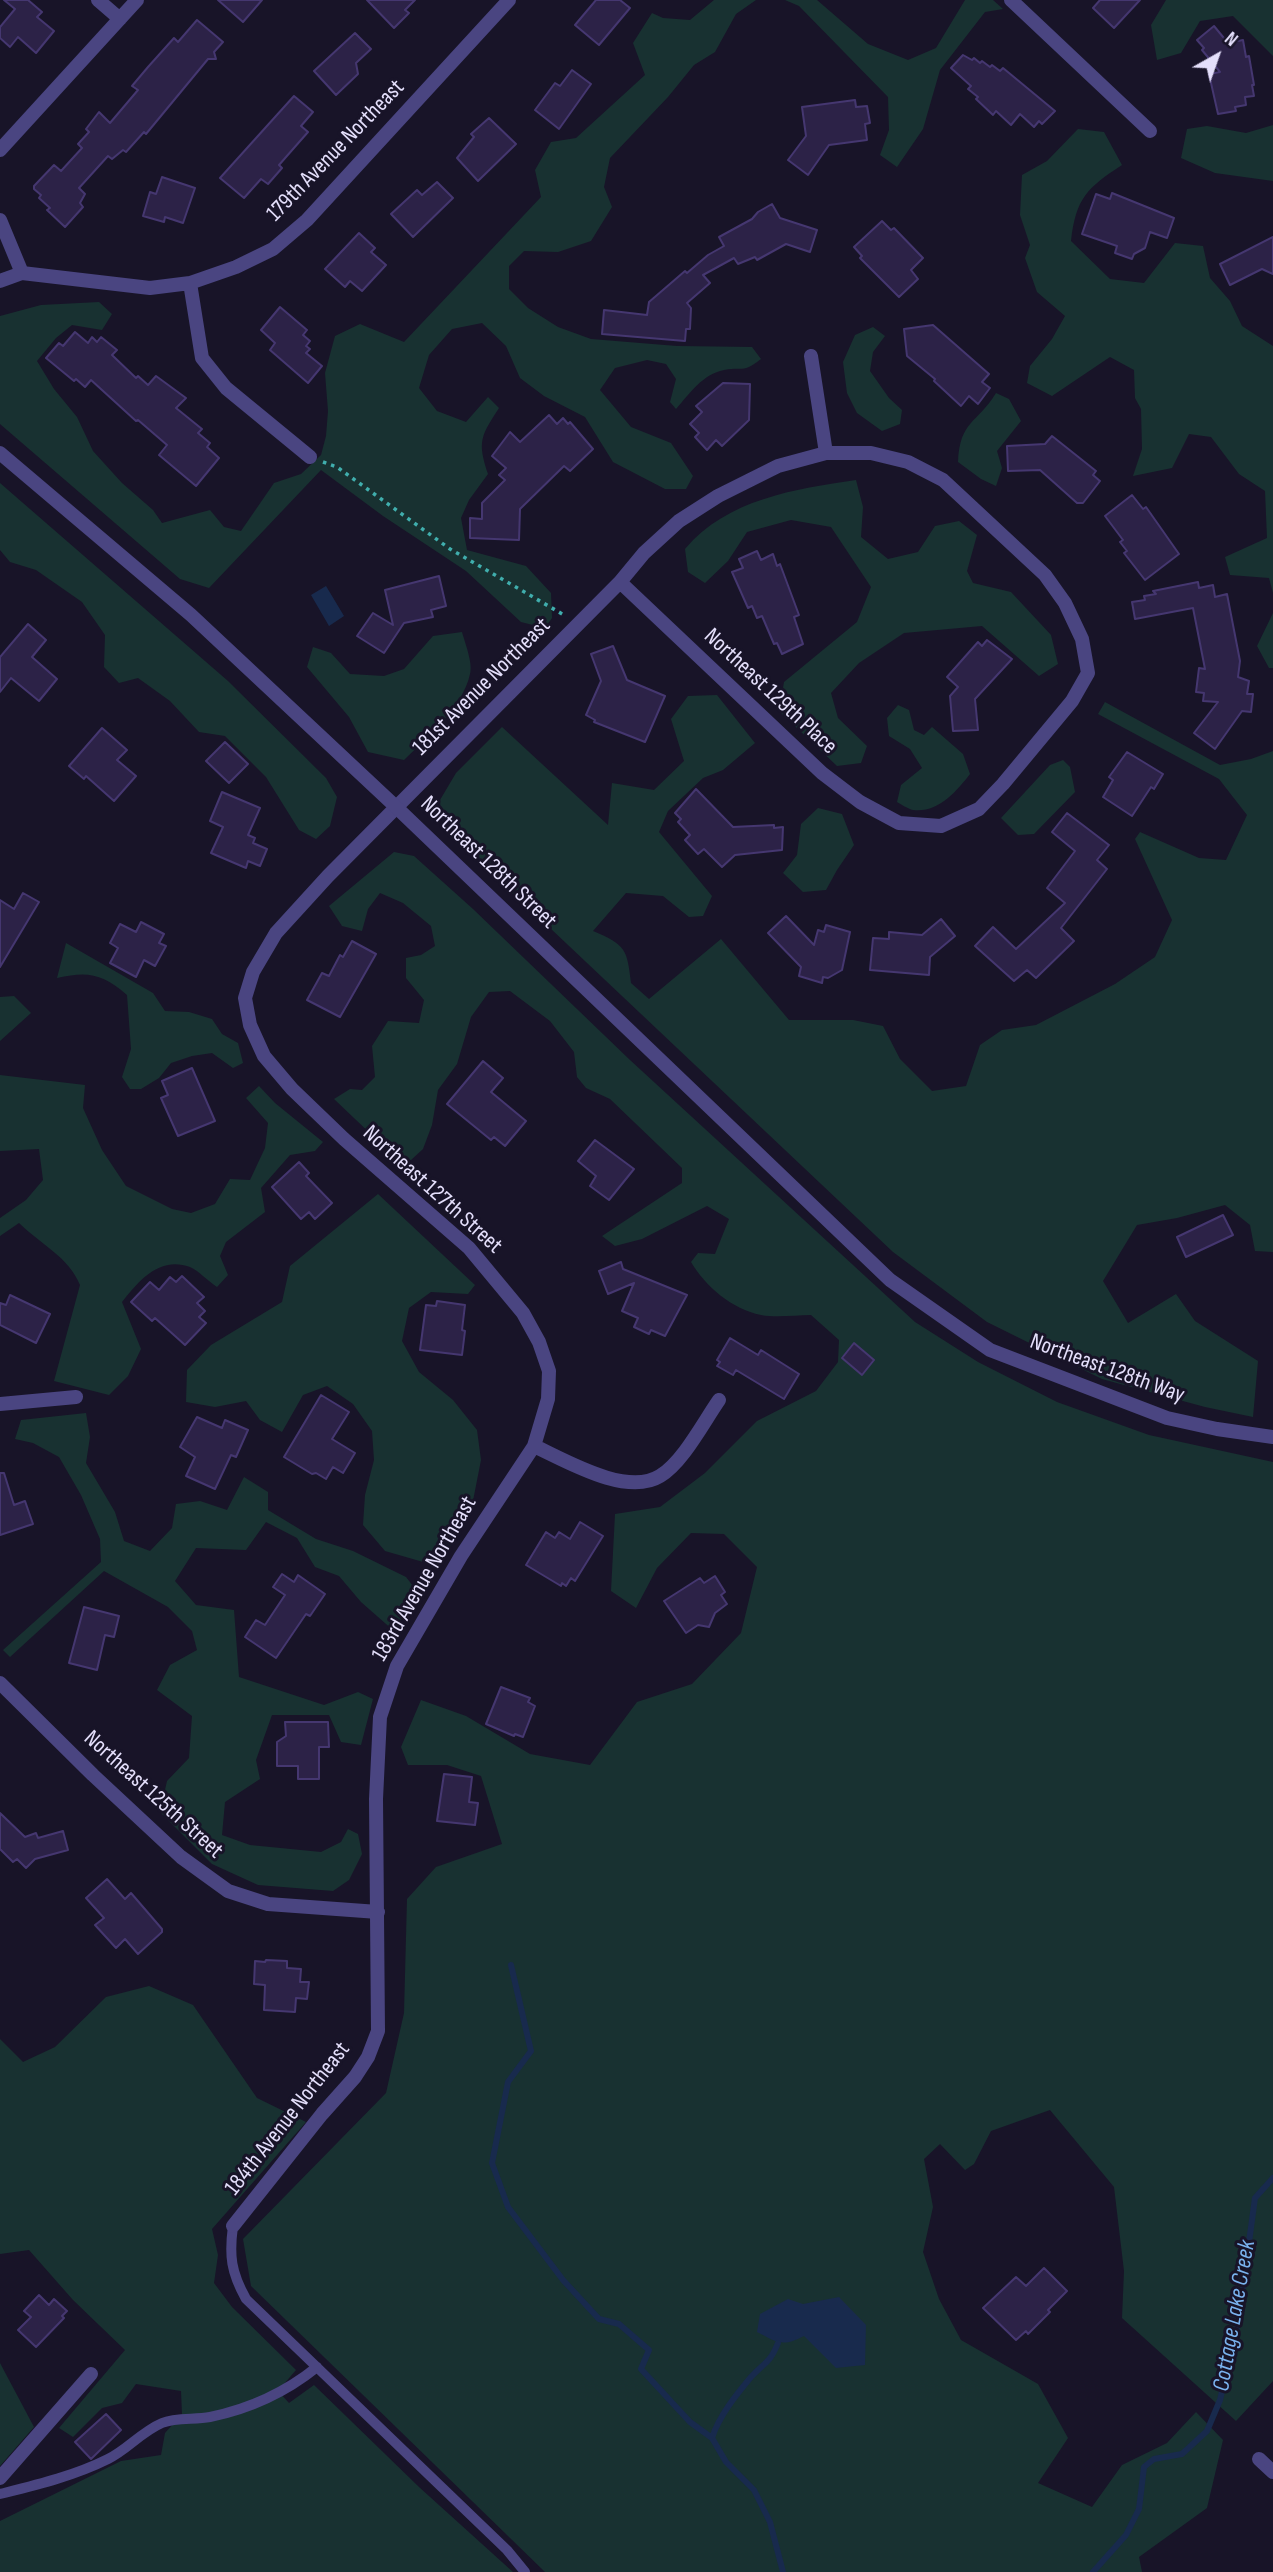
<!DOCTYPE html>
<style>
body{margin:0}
#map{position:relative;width:1273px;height:2572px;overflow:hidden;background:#181428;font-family:"Sofia Sans Condensed",sans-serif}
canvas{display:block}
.north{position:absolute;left:1182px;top:21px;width:70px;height:70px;-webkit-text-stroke:5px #181428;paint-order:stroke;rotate:40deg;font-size:19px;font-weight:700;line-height:28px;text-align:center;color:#e4dffb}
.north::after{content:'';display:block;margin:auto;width:24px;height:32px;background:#e4dffb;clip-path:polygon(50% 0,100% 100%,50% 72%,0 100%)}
</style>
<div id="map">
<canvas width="1273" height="2572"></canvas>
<div class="north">N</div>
</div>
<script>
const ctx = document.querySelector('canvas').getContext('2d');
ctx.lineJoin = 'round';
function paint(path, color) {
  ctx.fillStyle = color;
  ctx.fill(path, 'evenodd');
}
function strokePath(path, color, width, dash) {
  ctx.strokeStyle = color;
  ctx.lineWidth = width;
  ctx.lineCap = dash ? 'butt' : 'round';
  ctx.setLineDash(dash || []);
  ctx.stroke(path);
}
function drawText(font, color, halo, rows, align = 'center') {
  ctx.font = font + ' "Sofia Sans Condensed",sans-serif';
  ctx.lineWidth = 6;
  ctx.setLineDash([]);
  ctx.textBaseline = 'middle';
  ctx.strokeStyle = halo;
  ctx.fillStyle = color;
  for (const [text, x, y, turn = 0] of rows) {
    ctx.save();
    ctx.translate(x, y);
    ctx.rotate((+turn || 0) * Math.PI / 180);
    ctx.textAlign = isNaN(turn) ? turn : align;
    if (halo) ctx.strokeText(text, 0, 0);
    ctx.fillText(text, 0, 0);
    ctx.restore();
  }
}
paint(new Path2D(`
 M714 0H756L736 14 715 52 694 65 668 97 610 158 604 187 612 207 591 241 558 252 524 251 509 266V289L528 308 558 327 591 339 677 346 752 347 761 359C742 374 744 366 724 370 703 374 690 393 676 409L670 402 676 379 666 364 647 360 615 368 600 390 631 427 671 443 693 476 686 489H665L613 462 585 417 544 396 520 378 506 346 482 323 452 329 429 355 419 388 437 411 466 422 488 397 499 408C481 436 477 441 488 474L469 500 461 518 467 550 526 566 551 593 552 618 545 628 521 622 466 571 383 516 321 470 209 588 180 579 0 424V316L41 305 99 302 112 314 102 330 72 325 56 338 37 361 54 389 77 417 93 451 122 483 153 510 162 523 210 510 224 527 241 531 274 483 301 474 321 455 326 436 328 411 325 373 335 336 360 324 404 342 541 197 535 170 551 142 576 138 645 75 633 43 652 13 663 18 690 20Z
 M785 0H817L868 44 908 60 936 48 965 0H993L1003 9 985 12 940 70 923 129 897 167 880 155 889 130 888 97 799 6Z
 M1166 0H1273V56L1233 16 1200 21 1181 53 1157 60 1151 25Z
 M1273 125V181L1215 173 1181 158 1187 129 1207 126 1246 133Z
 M1078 129 1104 132 1122 165C1087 188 1076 198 1071 241L1110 279 1144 283 1175 243 1203 246 1210 278 1230 301 1242 326 1273 346V593L1269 578 1230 575 1225 557 1267 538 1265 491 1239 474 1211 437 1189 434 1172 468 1133 476 1142 449 1141 409 1135 398 1134 370 1110 357 1052 396 1027 383 1030 366 1052 339 1065 316 1037 292 1025 258 1030 245 1020 215 1022 175 1047 161Z
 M873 327 885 336 873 352 870 371 889 398 902 410 900 424 882 431 857 413 847 393 843 362 855 335Z
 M996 393 1009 399 1021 421 997 451 1002 468 996 486 981 479 958 462C960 420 977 424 996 393Z
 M856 480 863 507 861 537 888 559 918 552 935 526 959 521 977 535 967 571 973 583 1011 592 1051 635 1058 664 1039 676 982 626 904 633 859 663 831 693 838 718 867 746 861 763 837 766 779 711 784 682 857 622 871 587 831 527 791 520 747 532 728 561 705 583 688 572 685 549C727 499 795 489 856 480Z
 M0 483 228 681 326 778 337 797 330 826 316 839 299 830 266 777 225 736 199 732 170 701 138 678 119 683 104 667 105 635 82 602 36 570 10 562 0 550Z
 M1273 613V668H1269L1257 646Z
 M462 632C465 643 473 663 470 674 463 707 427 738 404 760L368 752 349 717 307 667 313 647 331 653 350 674 384 676 404 669 433 636Z
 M717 695 755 743 723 770 703 778 668 811 659 832 712 896 703 916 689 917 663 896 626 893 593 931C626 945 627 949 631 983L649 999 721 939 789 1020H853L883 1026 900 1059 932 1091 966 1086 980 1045 1002 1030 1036 1025 1115 984 1155 957 1172 920 1135 839 1140 832 1199 858 1226 860 1247 815 1219 779 1098 714 1105 702 1220 765 1251 759 1273 751V1252L1255 1251 1250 1225 1225 1205 1177 1218 1137 1225 1103 1281 1128 1323 1176 1294 1195 1321 1258 1361 1253 1417 1205 1407 1102 1379 987 1322 893 1252 550 928 442 830 440 800 456 773 502 727 608 825 612 783 654 790 684 761 671 719 688 696Z
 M898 705 909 710 914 730 924 735 932 727 963 754 970 774C956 792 938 813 913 810 908 809 901 804 897 802L901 785 922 768 910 749 889 736 887 718Z
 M1063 760 1070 767 1075 792 1034 834 1018 835 1001 818 1050 765Z
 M818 808 842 814 854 845 837 870 826 890 803 892 783 873 797 855 801 824Z
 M394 852 414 856 473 909 630 1060 915 1322 978 1362 1057 1402 1149 1435 1273 1462V2381L1236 2421 1122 2318 1124 2271 1114 2187 1050 2110 991 2131 974 2164 965 2170 940 2144 924 2159 933 2207 923 2252 939 2299 961 2340 1038 2384 1068 2438 1038 2483 1092 2507 1122 2465 1167 2443 1196 2412 1223 2440 1207 2508 1139 2557 1142 2572H545L251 2286 243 2239 386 2093 404 2013 407 1899 436 1867 502 1844 481 1776 447 1765H408L401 1747 421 1700 466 1716 530 1754 590 1765 637 1702 692 1684 741 1633 757 1567 724 1534 691 1533 657 1568 636 1608 611 1591 615 1514 660 1507 705 1473 757 1421 816 1391 838 1362 839 1340 811 1315C795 1315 777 1318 761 1315 732 1309 706 1287 691 1262L698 1253 715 1254 729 1219 707 1206 642 1239 615 1246 602 1236 682 1183V1168L610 1099 586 1088 577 1077 574 1052 550 1021 510 991 489 992 471 1017 457 1064 438 1090 432 1125 423 1149 411 1160 396 1158 334 1099 350 1089 362 1090 375 1077 372 1046 388 1021 419 1023 424 1000 406 978V958L421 955 435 946 431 926 403 903 380 893 368 909 362 931 342 926 329 906Z
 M66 943 153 993 165 1011 189 1012 212 1019 222 1034 238 1043 243 1063 233 1068 212 1053 192 1056 171 1063 159 1078 141 1089H130L122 1077 131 1049 127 995C102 974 89 971 57 978Z
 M14 996 31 1013 0 1041V997Z
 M0 1075 85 1085 83 1108 102 1150 126 1186 172 1209 191 1213 215 1204 230 1179 250 1180 265 1148 268 1123 246 1098 259 1086 275 1103 323 1142 315 1151 290 1155 261 1188 265 1212 226 1242 220 1256 228 1275 217 1287C209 1282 199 1271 190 1267 159 1256 139 1281 122 1302L141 1349 128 1376 109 1395 54 1381 80 1285C69 1257 40 1244 19 1223L0 1236V1218L26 1200 43 1180 39 1149 0 1151Z
 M378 1194 475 1285 468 1294 431 1292 409 1308 402 1341 419 1372 453 1400 477 1430 481 1460 470 1516 437 1566 385 1551 363 1525 365 1495 374 1460 372 1431 353 1404 327 1386 303 1395 282 1432 260 1420 246 1401 215 1407 186 1402 187 1370 211 1345 282 1302 290 1266Z
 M86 1413 90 1437 86 1463 115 1512 124 1541 150 1551 172 1528 176 1504 200 1501 227 1510 244 1477 268 1492V1510L316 1539 353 1551 406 1577 420 1595 394 1631 361 1602 339 1576 315 1567 297 1538 266 1522 246 1550 196 1548 175 1581 196 1605 234 1610 239 1677 324 1705 358 1692 373 1699 361 1745 341 1742 329 1715H272L256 1760 260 1779 225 1802 222 1835 250 1845 321 1852 341 1842 348 1829 358 1834 362 1854 349 1880 333 1891 258 1885 212 1864 160 1812 167 1781 189 1758 192 1716 157 1690 170 1665 197 1650 192 1631 168 1607 104 1571 10 1657 3 1650 101 1562 100 1539 81 1495 59 1457 33 1443 15 1439 21 1420Z
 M149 1986 193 2005 257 2098 306 2122 212 2229 218 2255 214 2283 232 2307 296 2370 278 2391 289 2403 314 2385 419 2487 513 2572H0V2521L121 2461 161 2455 165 2433 182 2414 181 2391 136 2384 122 2403 102 2408 73 2437 59 2428 125 2350 73 2300 29 2250 0 2254V2039L23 2062 55 2047 106 1997Z
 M0 2363 34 2427 0 2466Z`), '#183131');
paint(new Path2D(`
 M326 586 344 616 329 626 311 595Z
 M839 2297 866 2325 865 2365 836 2368 804 2336C783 2347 778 2343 757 2332L760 2314 788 2299 803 2304Z`), '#182a4d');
strokePath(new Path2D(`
 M511 1965 531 2051 508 2082 492 2163 508 2207 563 2280 599 2319 619 2324 649 2350 641 2369 690 2422 712 2438 726 2462 754 2490 770 2522 783 2572
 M712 2438C719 2416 736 2395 751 2377 765 2362 770 2363 778 2343
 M1093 2572 1126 2535 1139 2509 1144 2467 1154 2459 1182 2454 1207 2431 1220 2400 1238 2323 1255 2198 1273 2178`), '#182a4d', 6);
const building = new Path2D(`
 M4 0H28L42 12 37 17 54 31 36 53 18 37 10 47 0 38V27L15 9Z
 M218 0H262L243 22Z
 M367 0H415L405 10 409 13 394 28Z
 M596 0H620L630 8 599 45 575 25Z
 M1100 0H1140L1114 28 1093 8Z
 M197 20 223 42 214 52 216 59H208L146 134 144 132 126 152 123 150 112 159 108 156 79 188 85 194 80 203 83 207 65 227 47 210 50 208 39 198 41 195 34 189V186L54 165 61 171 82 148 78 144 89 132 86 129 99 112 110 123 138 90 132 86 148 67 174 38 178 42Z
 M1214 26 1228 43 1243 40 1246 57 1249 56 1254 85H1252L1254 96 1245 97 1246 105 1235 107 1236 111 1218 114 1209 74 1220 72 1202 50 1204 48 1197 40Z
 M355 33 371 49 356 63 358 74 336 95 314 71Z
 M963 55 972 60 974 58 980 63 982 61 990 67 992 65 1000 71 1003 68 1055 111 1042 124 1039 121 1034 127 1020 114 1011 125 996 111 993 115 976 99 978 97 968 89 971 86 951 68Z
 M572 70 591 84 559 129 535 110 555 83 560 86Z
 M294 96 313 112 301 126 308 132 279 165 282 168 268 184 261 179 244 198 220 178Z
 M855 100 856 107 867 106 870 123 865 124 867 140 829 145 808 175 788 160 806 136 802 107Z
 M489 118 516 144 478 181 457 158 474 137 471 134Z
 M162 177 195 188 183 223 165 217 164 222 143 216 150 192 156 194Z
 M437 182 453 198 413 237 391 214 417 190 422 195Z
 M1112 193 1174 218 1167 238 1150 232 1145 248 1134 254 1132 259 1115 253 1117 246 1082 234 1096 194 1110 199Z
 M772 204 780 218 817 230 810 252 786 244 757 260 755 257 738 264 734 258 703 275 710 283 687 303 691 308 690 329H686L685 341 602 334 604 310 647 315 649 302 685 271 687 273 708 255 724 246 719 237 752 219 758 212Z
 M882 221 891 230 894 228 923 258 911 270 918 279 899 297 860 258 862 256 854 247Z
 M359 233 375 248 371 252 386 265 362 291 350 281 345 287 325 269Z
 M1273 237V274L1262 269 1230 285 1220 264Z
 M280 307 307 330 303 335 310 341 306 346 310 349 306 353 322 366 308 383 270 350 275 343 261 330Z
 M933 325 989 374 982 382 990 388 978 404 969 396 961 406 934 381 935 379 907 356 904 329Z
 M75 332 88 343 92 337 97 342 101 337 117 350 112 355 136 378 138 376 148 385 156 376 186 398 176 408 202 429 198 433 210 443 207 447 219 458 196 486 159 455 167 445 138 420 136 421 91 380 85 387 76 379 74 381 46 358 59 343 63 346Z
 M723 383 750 384 749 420 722 446 716 440 707 450 695 437 699 433 690 424 702 412 696 406Z
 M549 415 557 424 563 418 568 424 570 422 593 449 570 471 564 466 520 509 519 540 470 538V518L482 519V503L505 480 499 475 506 468 492 456 510 432 520 442Z
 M1052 436 1096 471 1093 475 1100 481 1083 503H1077L1040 470 1008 471 1007 446 1045 444Z
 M1132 495 1143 509 1146 507 1179 554 1145 580 1124 553 1127 551 1120 542 1123 540 1105 516Z
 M757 551 761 560 773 554 777 566 780 564 799 615 794 617 803 644 782 654 777 643 774 644 762 616 757 618 752 606 748 608 732 572 743 568 739 559Z
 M439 576 446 606 431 610 433 617 404 623 384 653 357 636 373 613 393 625 385 590Z
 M1198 582 1199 588 1213 585 1215 597 1227 594 1240 661 1238 677 1249 681 1247 694H1253L1251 712 1242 711 1215 749 1194 733 1218 702 1203 701 1204 693 1196 692 1199 668 1205 669 1193 608 1135 619 1132 602 1145 600 1144 596 1156 594 1153 591Z
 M28 624 46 640 32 657 57 679 39 701 11 678 0 692V657Z
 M987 640 1012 659 975 699 978 730 953 731 950 696 958 687 947 677 978 642 982 646Z
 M613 646 627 680 665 696 645 742 594 722 595 720 586 715 601 681 591 654Z
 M102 728 127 750 117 760 136 776 114 801 86 776 84 779 69 766Z
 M225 742 248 764 229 783 206 761Z
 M1127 752 1163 774 1154 789 1151 787 1132 816 1103 797 1113 780 1109 777Z
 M696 789 733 827 774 825V828L783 827 782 850 735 855 722 867 704 849 698 854 685 840 690 835 678 822 681 819 675 813Z
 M222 792 260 808 248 835 255 838 253 843 267 849 260 866 248 861 246 868 211 853 223 827 210 821Z
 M1067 813 1109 845 1097 860 1107 869 1061 928 1074 941 1036 978 1027 970 1014 981 975 946 993 927 1016 949 1065 903 1047 888 1075 851 1052 832Z
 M23 893 39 902 0 967V900L14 909Z
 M786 916 814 945 818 930 824 932 826 925 850 932 842 970 828 978 823 977 822 983 799 976 801 967 768 933Z
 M941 919 955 936 930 957 929 975 870 970 873 938 889 939V932L922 935Z
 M141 922 164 934 159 943 166 946 155 966 144 960 136 977 110 963 118 948 110 943 120 924 136 932Z
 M352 941 376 954 340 1017 307 1000 322 973 329 976 340 955 343 957Z
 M483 1061 503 1078 491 1092 526 1121 505 1146 494 1137 491 1140 447 1104Z
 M192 1068 215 1121 178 1136 161 1098 168 1095 162 1081Z
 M595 1140 634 1169 609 1200 590 1186 596 1176 578 1161Z
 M299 1162 309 1173 306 1176 332 1203 315 1219 309 1212 301 1219 272 1187Z
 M1223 1215 1233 1235 1186 1257 1177 1237Z
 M621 1262 623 1269 687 1295 665 1336 651 1330 649 1334 634 1327 638 1318 622 1311 634 1283 608 1294 599 1271Z
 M182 1276 204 1297 197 1303 205 1311 199 1317 206 1323 185 1345 155 1318 152 1321 131 1302 150 1282 159 1290 170 1277 176 1282Z
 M10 1295 50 1314 36 1343 0 1325V1303L6 1305Z
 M437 1301 465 1305 462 1330 465 1331 462 1355 420 1350 426 1305 436 1306Z
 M730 1338 758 1355 761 1350 799 1374 784 1399 736 1370 733 1375 717 1366 720 1362 717 1360Z
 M854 1343 874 1360 862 1375 842 1358Z
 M321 1395 349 1412 332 1439 355 1453 343 1473 333 1467 326 1479 316 1473 312 1474 284 1457Z
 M197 1417 222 1428 225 1420 248 1430 236 1457 231 1455 215 1489 186 1476 195 1457 180 1447Z
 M0 1473H4L14 1505 25 1501 33 1524 0 1535Z
 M580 1522 603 1536 575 1581 571 1578 566 1586 562 1583 561 1586 526 1565 546 1532 555 1538 559 1532 570 1539Z
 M282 1574 294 1582 298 1575 325 1594 310 1616 306 1614 276 1658 245 1637 256 1620 265 1625 285 1595 273 1587Z
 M715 1576 725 1592 721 1595 727 1604 715 1613 709 1627 698 1625 686 1633 664 1601 700 1578 704 1583Z
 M84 1607 119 1616 114 1637 105 1635 97 1670 69 1663Z
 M501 1687 530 1698 528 1702 535 1706 523 1737 515 1734 514 1736 486 1724Z
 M285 1722H328L329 1747H319V1779H298V1766H277V1742L286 1736Z
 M444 1774 472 1777 469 1802 478 1803 475 1825 437 1821Z
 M0 1813 25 1837 36 1833 38 1838 63 1831 68 1850 35 1859 26 1868 17 1859 13 1862 0 1849Z
 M107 1879 125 1899 131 1893 162 1929V1932L138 1954 125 1939 116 1948 95 1925 104 1918 86 1898Z
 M266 1960 287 1961V1968L301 1969 300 1982H309L307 1999 296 1998 295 2012 264 2010 265 1985 254 1984 255 1961 265 1962Z
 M1044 2268 1067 2291 1048 2310 1050 2312 1028 2334 1026 2331 1016 2340 983 2308 1016 2277 1026 2286Z
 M39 2295 49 2305 54 2299 67 2311 62 2316 64 2318 36 2347 18 2330 31 2317 24 2311Z
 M106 2414 121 2430 91 2459 75 2442Z`);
paint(building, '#2c2247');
strokePath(building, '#453770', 2);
strokePath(new Path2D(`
 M323 462 337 467 450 549 564 615`), '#40aead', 3.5, [3.5, 5]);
strokePath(new Path2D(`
 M233 2226C229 2256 231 2272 246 2299L507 2550 525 2572
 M0 2494C36 2485 74 2476 108 2459 127 2450 141 2432 162 2423 176 2417 195 2420 210 2417 249 2409 286 2392 317 2367`), '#4a4581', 10);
strokePath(new Path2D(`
 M98 0 120 19
 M1011 0 1150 131
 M0 150 137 0
 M0 220 22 273
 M0 281 22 273 150 288 190 283 236 267 273 249 307 220 509 0
 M190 283 202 358 226 388 310 457
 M811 356 826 453
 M0 1404 76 1397
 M534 1446C565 1460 626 1497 660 1476 683 1462 703 1423 719 1400
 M0 1683 93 1775 181 1857 228 1891 268 1904 378 1912
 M233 2226 322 2114 355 2077 368 2057 378 2031 376 1799 380 1717 397 1666 461 1556 534 1446 548 1399 549 1371 539 1342 523 1313 469 1248 344 1139 292 1089 264 1056 250 1025 245 998 253 972 276 933 328 876 620 582 644 553 679 521 718 496 778 466 826 453H871L908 462 943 480 1045 575 1065 603 1082 639 1088 673 1072 701 1003 784 979 809 941 826 899 823 860 802 822 773 620 582
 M1259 2459 1273 2472
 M0 2478 91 2374`), '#4a4581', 14);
strokePath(new Path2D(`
 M0 453 191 615 395 806 890 1280 990 1350 1167 1418 1217 1429 1273 1437`), '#4a4581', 14);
drawText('23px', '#e4dffb', '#181428', [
 ["179th Avenue Northeast",336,151,-46],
 ["181st Avenue Northeast",482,687,-45],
 ["Northeast 129th Place",770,692,43],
 ["Northeast 128th Street",488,863,44],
 ["Northeast 127th Street",432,1190,42],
 ["Northeast 128th Way",1107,1369,20],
 ["183rd Avenue Northeast",425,1579,-60],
 ["Northeast 125th Street",153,1795,42],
 ["184th Avenue Northeast",288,2119,-52]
]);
drawText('italic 24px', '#7ab2ee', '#181428', [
 ["Cottage Lake Creek",1235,2316,-80]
]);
</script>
